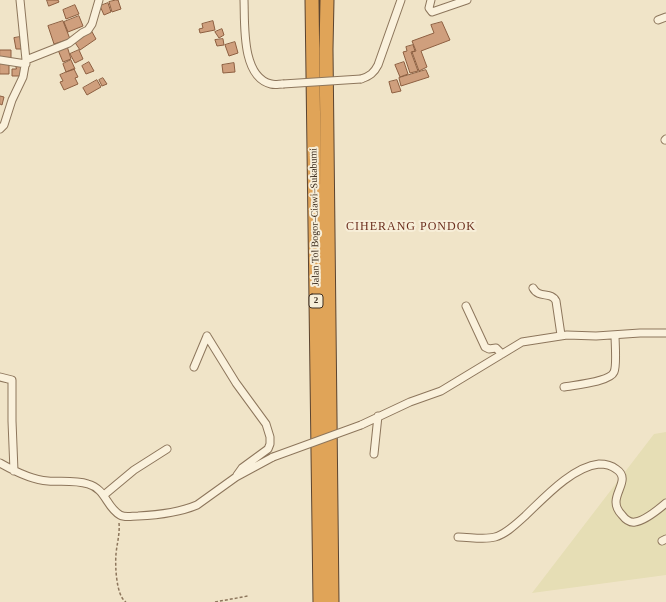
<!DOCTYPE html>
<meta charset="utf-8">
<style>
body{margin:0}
canvas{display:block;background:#f0e4c8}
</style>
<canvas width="666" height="602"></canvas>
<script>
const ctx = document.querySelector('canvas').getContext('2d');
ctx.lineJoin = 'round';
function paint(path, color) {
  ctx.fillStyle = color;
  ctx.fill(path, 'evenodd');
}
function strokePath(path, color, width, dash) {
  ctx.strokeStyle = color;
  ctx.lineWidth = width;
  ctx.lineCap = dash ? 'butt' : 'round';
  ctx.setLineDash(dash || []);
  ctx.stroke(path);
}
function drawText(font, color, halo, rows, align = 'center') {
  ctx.font = font + ' Georgia,serif';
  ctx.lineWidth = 4;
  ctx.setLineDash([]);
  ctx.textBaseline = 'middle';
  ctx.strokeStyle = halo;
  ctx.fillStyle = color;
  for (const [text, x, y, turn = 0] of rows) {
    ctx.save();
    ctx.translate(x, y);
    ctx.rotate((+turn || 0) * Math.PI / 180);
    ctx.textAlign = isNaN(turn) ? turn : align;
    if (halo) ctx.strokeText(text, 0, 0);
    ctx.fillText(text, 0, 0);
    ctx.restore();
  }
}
paint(new Path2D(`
 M666 432V575L532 593 654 434Z`), '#e6deb5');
const building = new Path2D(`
 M47 0H58L59 2 49 6Z
 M116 0H118L121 9 112 12 109 2Z
 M108 3 111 12 104 15 100 6Z
 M75 5 79 14 66 19 63 10Z
 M79 16 83 26 68 32 64 22Z
 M63 21 70 39 54 44 48 26Z
 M213 21 215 30 200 33 199 29 203 28 202 24Z
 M442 22 450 40 421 51 427 67 419 71 412 52 416 51 412 41 434 33 431 25Z
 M222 29 224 35 219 38 215 32Z
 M91 30 96 39 80 50 74 41Z
 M20 37 22 49H16L14 38Z
 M223 39 224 45 217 46 215 40Z
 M235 42 238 53 229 56 225 45Z
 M413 45 415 51 411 52 418 71 410 73 403 52 407 51 406 47Z
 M67 46 71 59 63 62 58 50Z
 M0 50H11V58L0 59Z
 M79 50 83 59 75 63 70 54Z
 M71 60 75 69 66 72 63 64Z
 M89 62 94 71 86 74 82 66Z
 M404 62 408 74 400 77 395 65Z
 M0 63H9V74H0Z
 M234 63 235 72 223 73 222 65Z
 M16 65H22L21 76H12V69H16Z
 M74 69 78 77 75 78 78 84 64 90 60 82 63 81 60 75Z
 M426 70 429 77 401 86 399 78Z
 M103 78 107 84 102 86 99 80Z
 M97 80 101 87 87 95 83 88Z
 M397 80 401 91 392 93 389 82Z
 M0 96 4 97 2 105 0 104Z`);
paint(building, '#cf9f7d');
strokePath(building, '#8d5f41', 1);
const minor = new Path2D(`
 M20 0 26 60
 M244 0C245 23 241 77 271 84 275 85 279 84 283 84
 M431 0 429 8 432 12 467 0
 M658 20 666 17
 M0 60 26 64
 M361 79C370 76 374 73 378 65L401 0
 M0 129 4 125 12 100 23 77 26 60 69 43 82 33 88 30 92 24 99 0
 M665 140 666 139
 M533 288C539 299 551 291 556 301L561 335
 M466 306 485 347 489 349 496 348 502 354
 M207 336 236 383 266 424 270 437V444L268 449 242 468 237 475
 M194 367 207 336
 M0 377 12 380V421L14 471
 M564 387C574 385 610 382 614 372 617 366 615 343 615 335
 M361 425 410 402 441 391 522 342 567 335 596 336 640 333H666
 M374 454 378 416
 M0 463C14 471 32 480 48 481 61 482 75 480 88 484 106 489 106 507 120 515 125 518 132 516 138 516 159 515 178 513 197 505L236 477 273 457
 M104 495 134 470 167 449
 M458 537C470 537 484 540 495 537 506 534 516 524 525 516 544 498 572 467 599 464 605 464 611 465 616 469 630 478 616 490 616 502 616 507 619 512 622 515 625 519 629 523 635 522 644 521 659 509 666 503
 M662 541 666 539`);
const motorway = new Path2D(`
 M312 0 320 602
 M327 0 326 49 332 602`);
strokePath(minor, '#8d765c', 9);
strokePath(motorway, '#5b4430', 15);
strokePath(new Path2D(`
 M119 523C120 534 117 543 116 554 115 565 116 596 126 602
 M215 602 248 596`), '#8d765c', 1.5, [3, 2]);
strokePath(minor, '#faf1dc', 7);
strokePath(motorway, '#e0a458', 13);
const minorBridge = new Path2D(`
 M283 84 361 79
 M273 457 361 425`);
strokePath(minorBridge, '#8d765c', 9, []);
strokePath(minorBridge, '#faf1dc', 7);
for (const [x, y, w] of [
 [316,301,14]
]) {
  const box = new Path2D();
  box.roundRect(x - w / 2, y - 7, w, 14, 3);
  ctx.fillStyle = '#f7eed8';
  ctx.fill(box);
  strokePath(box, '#3d2e20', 1);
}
drawText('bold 9px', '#3d2e20', null, [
 ["2",316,301]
]);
drawText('10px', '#3d2e20', '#f7eed8', [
 ["Jalan Tol Bogor–Ciawi–Sukabumi",315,217,-91]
]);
ctx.letterSpacing = '1px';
drawText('12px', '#6b2e1e', '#f7eed8', [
 ["CIHERANG PONDOK",411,227]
]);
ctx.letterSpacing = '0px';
</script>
